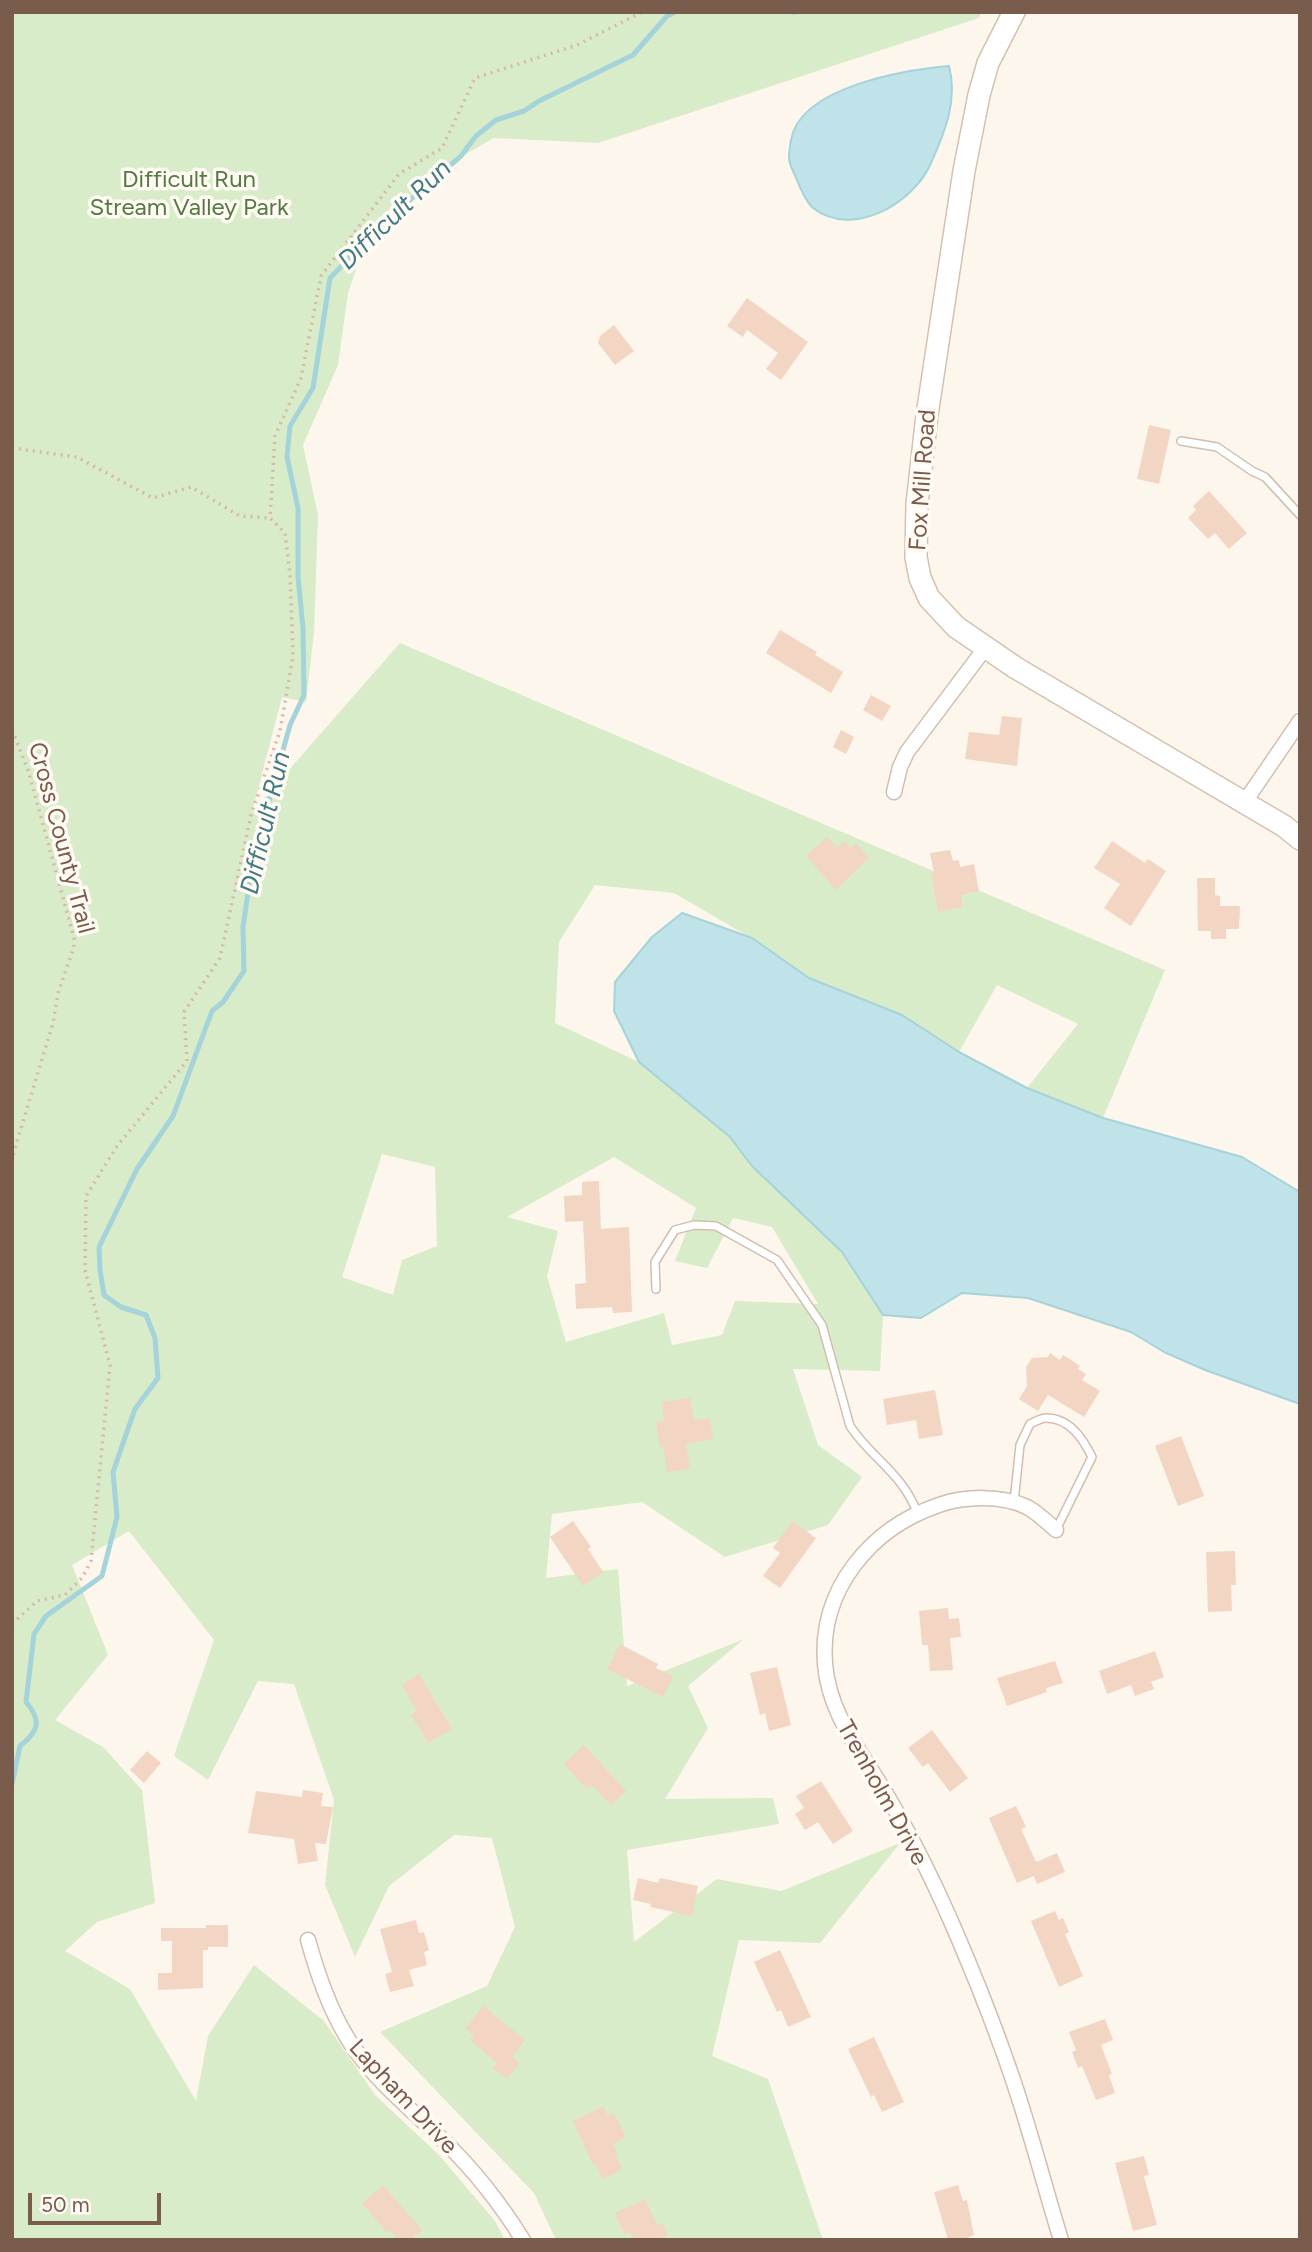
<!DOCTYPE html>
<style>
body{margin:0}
#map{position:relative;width:1312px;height:2252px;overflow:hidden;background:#fdf6ec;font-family:Figtree,sans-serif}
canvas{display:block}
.frame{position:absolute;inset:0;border:14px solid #7a5c4d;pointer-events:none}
.scale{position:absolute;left:28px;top:2193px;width:133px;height:32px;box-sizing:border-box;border:4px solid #7a5c4d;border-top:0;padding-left:9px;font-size:21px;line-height:24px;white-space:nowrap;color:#7a5c4d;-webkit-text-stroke:5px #fffaf3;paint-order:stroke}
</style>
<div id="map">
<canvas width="1312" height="2252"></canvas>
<div class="frame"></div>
<div class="scale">50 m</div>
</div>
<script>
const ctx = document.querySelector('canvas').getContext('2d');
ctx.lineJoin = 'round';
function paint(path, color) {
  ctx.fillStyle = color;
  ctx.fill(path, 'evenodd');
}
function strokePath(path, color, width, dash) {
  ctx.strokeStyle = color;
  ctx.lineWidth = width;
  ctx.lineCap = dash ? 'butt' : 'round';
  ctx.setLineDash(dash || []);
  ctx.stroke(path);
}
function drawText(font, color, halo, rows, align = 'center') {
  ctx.font = font + ' Figtree,sans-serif';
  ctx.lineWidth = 7;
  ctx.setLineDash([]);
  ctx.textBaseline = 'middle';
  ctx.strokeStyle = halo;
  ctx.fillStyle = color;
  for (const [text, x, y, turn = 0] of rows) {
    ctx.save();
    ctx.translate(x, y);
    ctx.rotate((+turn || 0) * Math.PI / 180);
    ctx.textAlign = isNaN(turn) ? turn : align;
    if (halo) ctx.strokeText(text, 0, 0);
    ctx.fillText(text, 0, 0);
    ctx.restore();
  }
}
paint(new Path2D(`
 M12 12H981L979 18 598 143 494 138 441 168 361 239 364 246 348 293 338 365 303 445 318 515 314 633 306 702 282 697 252 812 400 643 1165 970 1103 1118 1027 1088 1078 1024 997 985 959 1052 902 1015 809 978 751 938 674 893 595 885 559 942 555 1023 639 1062 731 1137 752 1166 842 1252 883 1315 880 1371 793 1369 818 1445 862 1477 828 1525 725 1557 642 1502 552 1514 546 1578 618 1569 627 1686 744 1639 688 1686 708 1728 665 1799 773 1798 779 1824 627 1850 634 1942 717 1879 781 1891 900 1843 820 1943 739 1940 712 2056 768 2079 823 2240H556L534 2193 380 2032 487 1986 515 1927 492 1838 454 1835 389 1886 355 1957 325 1885 334 1800 294 1684 258 1681 208 1780 174 1756 214 1640 129 1531 72 1565 108 1655 55 1720 103 1747 142 1790 155 1903 97 1922 65 1951 130 1989 196 2101 208 2036 254 1965 324 2021 375 2095 439 2155 495 2221 505 2240H12ZM382 1154 435 1167 437 1246 402 1260 393 1295 342 1277ZM614 1157 696 1208 675 1261 707 1268 733 1218 772 1227 818 1304 735 1301 722 1335 672 1345 664 1313 566 1342 547 1276 558 1231 507 1217Z`), '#d8ecc9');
const water = new Path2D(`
 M949 66C958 100 945 132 931 163 914 203 853 239 813 208 804 201 798 181 793 171 787 159 789 153 791 140 800 87 904 70 949 66Z
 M682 913 752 938 809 978 902 1015 959 1052 1027 1088 1103 1118 1242 1157 1300 1192V1404L1205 1370 1164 1352 1131 1332 1028 1298 962 1293 921 1318 883 1315 842 1252 752 1166 730 1137 639 1062 614 1011 615 982 652 937Z`);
paint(water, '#bfe3e8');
strokePath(water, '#a5d3da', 2);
strokePath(new Path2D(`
 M792 12H796
 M12 1784 20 1746C39 1731 42 1721 26 1702L34 1634 46 1616 102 1576 117 1517 113 1472 135 1409 158 1378 155 1338 146 1315 121 1307 104 1295 100 1270 99 1247 137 1169 173 1116 212 1011 223 1002 244 971 243 927 253 859 290 725 304 695 303 628 298 577V508L287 457 290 426 313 388 330 278 382 224 461 156 476 136 496 120 524 111 539 101 633 55 667 16 675 12`), '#a5d3da', 5);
paint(new Path2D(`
 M747 298 808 342 781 380 766 369 778 353 747 330 743 337 727 326Z
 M614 325 634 351 615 365 598 343 600 336Z
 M1149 425 1171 430 1159 484 1137 479Z
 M1209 491 1247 533 1229 549 1215 533 1208 539 1188 518 1196 510 1193 506Z
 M780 630 817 652 815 655 843 672 831 693 766 653Z
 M871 695 891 706 882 721 863 710Z
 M1002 716 1022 718 1017 766 965 759 969 732 999 735Z
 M841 730 854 737 846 754 833 747Z
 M827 837 837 848 845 841 850 848 856 843 869 858 836 890 806 856Z
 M1112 841 1145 863 1148 859 1166 871 1131 926 1104 908 1120 884 1094 868Z
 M950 850 953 861 959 860 960 867 974 864 979 891 961 895 963 907 938 912 931 873H934L930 853Z
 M1197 878H1215V895L1220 896V906H1240L1239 929H1226V939H1211V931H1198Z
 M599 1181 601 1229 629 1227 632 1312 613 1313 612 1307 576 1309 575 1284 586 1283 583 1221 565 1222 564 1196 582 1195V1182Z
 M1050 1353 1060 1360 1063 1355 1080 1366 1078 1369 1086 1374 1082 1380 1100 1391 1084 1417 1048 1395 1038 1411 1019 1399 1027 1386 1026 1367 1032 1358 1048 1357Z
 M935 1390 943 1435 919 1439 916 1420 887 1425 883 1399Z
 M690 1398 694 1420 710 1418 713 1439 686 1444 690 1469 667 1472 663 1446 660 1447 656 1423 664 1421 662 1402Z
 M1181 1436 1204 1496 1178 1506 1155 1446Z
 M573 1521 591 1547 588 1549 603 1572 583 1586 550 1537Z
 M792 1521 816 1538 780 1588 763 1576 780 1553 773 1548Z
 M1235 1551 1236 1585H1231L1232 1611 1208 1612 1206 1552Z
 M948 1608 949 1619 959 1618 961 1637 950 1638 953 1670 930 1671 928 1645H922L919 1611Z
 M620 1644 658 1664 656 1668 673 1676 663 1697 607 1669Z
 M1155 1651 1164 1677 1151 1682 1154 1689 1135 1696 1131 1685 1107 1694 1099 1671Z
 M1055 1661 1063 1683 1046 1688 1047 1692 1007 1706 997 1678Z
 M777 1667 791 1725 769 1731 765 1713 760 1715 750 1673Z
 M419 1674 452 1729 428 1743 411 1715 417 1711 402 1685Z
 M932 1730 968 1778 950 1792 928 1763 923 1767 908 1748Z
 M584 1745 626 1791 611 1805 592 1785 587 1789 564 1764Z
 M147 1751 161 1763 144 1783 130 1770Z
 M821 1781 853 1831 833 1844 818 1822 805 1830 795 1814 804 1808 796 1796Z
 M303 1790 323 1793 321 1806 333 1807 326 1844 315 1843 318 1861 298 1864 294 1839 248 1833 256 1791 302 1797Z
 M1016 1806 1026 1827 1021 1829 1036 1862 1057 1853 1065 1872 1037 1884 1034 1876 1017 1883 989 1818Z
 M638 1878 658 1883 660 1878 698 1886 692 1916 650 1907 651 1904 633 1900Z
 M1055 1911 1059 1920 1063 1918 1069 1932 1065 1934 1083 1976 1059 1987 1031 1921Z
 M416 1920 419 1933 424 1932 429 1950 424 1952 427 1965 409 1970 414 1986 390 1992 385 1974 392 1972 380 1929Z
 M206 1925H228V1947H208V1950H203V1988L158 1990V1973H172V1941H161V1928H206Z
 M780 1950 811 2017 788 2027 781 2010 777 2012 754 1962Z
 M483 2006 525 2040 512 2057 519 2063 507 2079 493 2068 497 2063 470 2040 474 2035 465 2028Z
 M1105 2019 1113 2040 1101 2045 1112 2074 1109 2075 1115 2093 1096 2100 1082 2066 1078 2068 1072 2052 1076 2050 1069 2032Z
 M874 2037 904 2102 882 2112 874 2095 871 2097 848 2049Z
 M603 2106 608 2116 614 2113 626 2137 613 2144 617 2153 615 2154 622 2170 603 2179 595 2163 593 2165 573 2121Z
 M1144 2156 1149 2175 1144 2176 1157 2225 1133 2231 1115 2163Z
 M383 2185 422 2230 410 2240H398L390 2230 387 2233 362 2203Z
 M958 2185 963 2201 967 2200 974 2235 961 2240H948L934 2192Z
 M645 2199 657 2225 662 2223 668 2235 663 2237 664 2240H626L632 2237 630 2232 624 2234 615 2213Z`), '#f3d5c3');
const service = new Path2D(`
 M1181 441 1217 447 1252 471 1265 477 1300 515
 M656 1289 655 1262 675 1230 694 1225 716 1226 777 1260 822 1325 850 1426C871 1458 902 1473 917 1512
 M1014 1502 1020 1445 1030 1424C1034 1422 1041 1418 1046 1418 1070 1418 1083 1439 1092 1457L1056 1530`);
const minor = new Path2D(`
 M894 792 900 767 907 752 986 647
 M1244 803 1300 721
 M1056 1530C1047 1522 1038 1513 1027 1507 1002 1495 965 1496 939 1505 871 1528 819 1589 825 1664 829 1714 860 1750 885 1792 909 1832 931 1876 950 1919 975 1976 998 2034 1017 2092 1033 2141 1046 2191 1061 2240
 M308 1940C318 1975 329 2008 348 2039 372 2078 410 2108 443 2140 474 2170 500 2203 523 2240`);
const secondary = new Path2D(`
 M1014 12 988 63 979 95 964 171 927 415 917 504 916 557 920 578 929 598 956 627 1016 668 1284 826 1300 839`);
strokePath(service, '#d1beb0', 10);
strokePath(minor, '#d1beb0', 17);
strokePath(secondary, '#d6c0b0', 24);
strokePath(new Path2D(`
 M12 448 77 457 153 498 191 487 240 516 270 518
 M12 730 28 770 74 938V947L58 993 53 1023 12 1158
 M12 1624 37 1601 65 1595 82 1578 91 1561 110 1365 85 1270 86 1196 117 1146 187 1061 184 1012 220 958 251 815 280 731 293 656 290 574 285 533 270 518 275 436 301 378 321 276 399 174 442 148 475 78 577 45 642 12`), '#d9b8a5', 3.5, [2, 5]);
strokePath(service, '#fff', 7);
strokePath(minor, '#fff', 14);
strokePath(secondary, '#fff', 21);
drawText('24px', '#537a41', '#fffaf3', [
 ["Difficult Run",189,180],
 ["Stream Valley Park",189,208]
]);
drawText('24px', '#7a5c4d', '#fffaf3', [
 ["Fox Mill Road",923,480,-86],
 ["Cross County Trail",61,838,75],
 ["Trenholm Drive",882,1793,61],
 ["Lapham Drive",403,2097,47]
]);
drawText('italic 26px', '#437c86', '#fffaf3', [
 ["Difficult Run",395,215,-44],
 ["Difficult Run",266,823,-77]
]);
</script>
